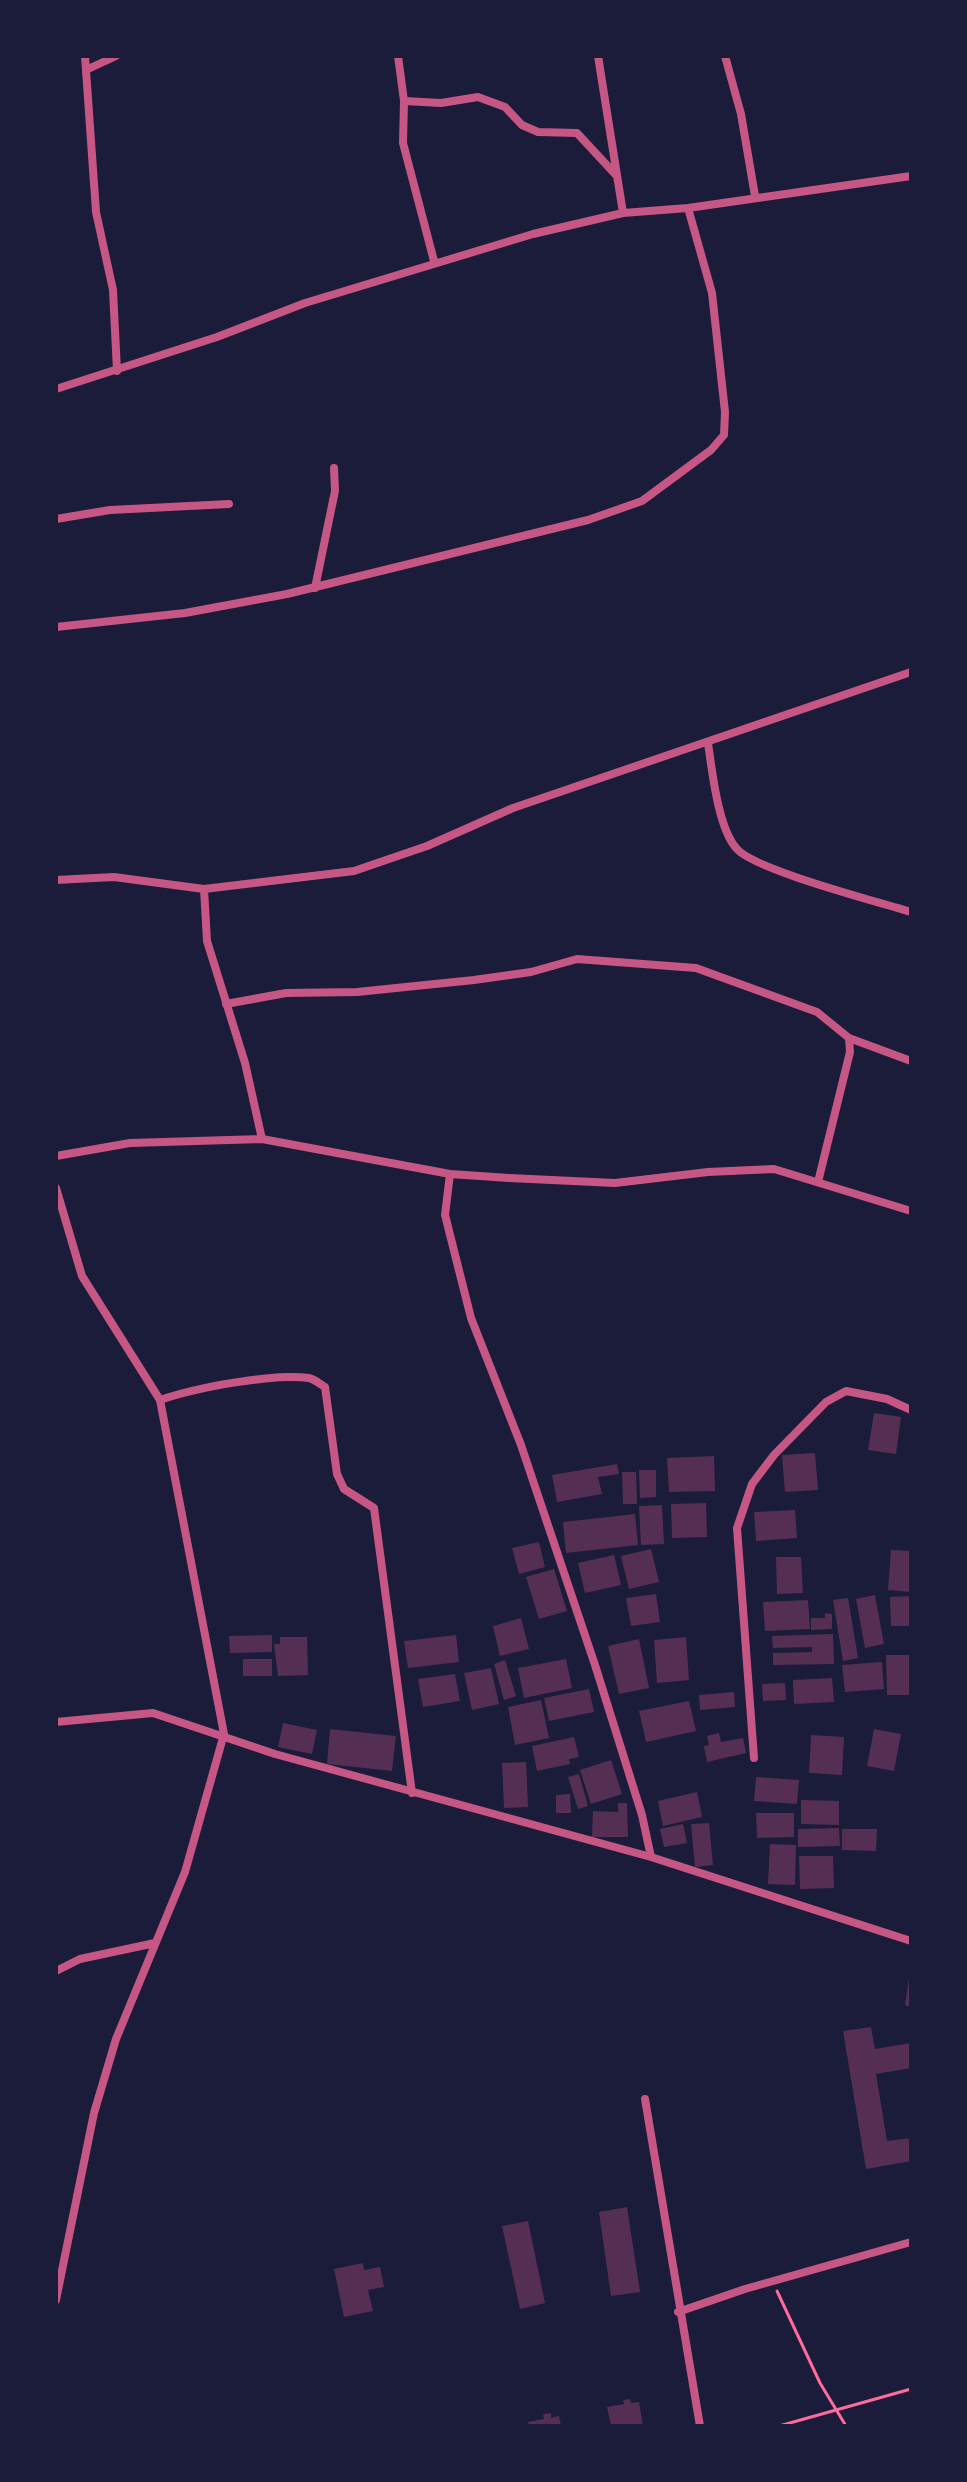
<!DOCTYPE html>
<style>
body{margin:0}
#map{position:relative;width:967px;height:2482px;overflow:hidden;background:#1b1b3a;font-family:"Space Grotesk",sans-serif}
canvas{display:block}
.frame{position:absolute;inset:0;border:58px solid #1b1b3a;pointer-events:none}
</style>
<div id="map">
<canvas width="967" height="2482"></canvas>
<div class="frame"></div>
</div>
<script>
const ctx = document.querySelector('canvas').getContext('2d');
ctx.lineJoin = 'round';
function paint(path, color) {
  ctx.fillStyle = color;
  ctx.fill(path, 'evenodd');
}
function strokePath(path, color, width, dash) {
  ctx.strokeStyle = color;
  ctx.lineWidth = width;
  ctx.lineCap = dash ? 'butt' : 'round';
  ctx.setLineDash(dash || []);
  ctx.stroke(path);
}
paint(new Path2D(`
 M874 1413 901 1417 896 1454 868 1450Z
 M815 1453 818 1490 785 1492 782 1455Z
 M714 1456 715 1491 669 1492 667 1458Z
 M617 1464 619 1474 598 1477 602 1494 557 1502 552 1475Z
 M639 1470H656V1497L640 1498Z
 M622 1472H636L637 1504H623Z
 M706 1503 707 1537 672 1538 671 1504Z
 M662 1505 664 1544 641 1545 639 1506Z
 M795 1510 797 1538 756 1541 754 1512Z
 M635 1514 638 1545 566 1553 563 1522Z
 M539 1542 545 1567 519 1574 512 1548Z
 M651 1549 659 1582 629 1589 621 1556Z
 M891 1550 911 1551V1592L888 1590Z
 M614 1555 621 1585 585 1593 578 1563Z
 M776 1557H801L803 1593 777 1594Z
 M554 1569 567 1611 539 1619 526 1577Z
 M656 1594 660 1622 631 1626 626 1598Z
 M875 1595 884 1644 865 1648 856 1599Z
 M911 1596V1626H891L890 1597Z
 M848 1598 858 1658 843 1661 833 1600Z
 M808 1600 810 1629 765 1631 763 1602Z
 M825 1613 832 1614V1629L811 1630V1618H825Z
 M521 1618 529 1649 500 1656 493 1626Z
 M833 1634 834 1664 773 1665V1653L812 1652V1647L773 1648 772 1636Z
 M272 1635V1652L230 1653 229 1636Z
 M456 1635 459 1662 408 1668 404 1641Z
 M280 1637H307L308 1675 278 1676 274 1644H280Z
 M686 1637 689 1680 657 1683 654 1640Z
 M639 1639 649 1688 619 1694 608 1646Z
 M886 1655H911V1695H887Z
 M243 1659H272V1676H243Z
 M566 1659 572 1688 524 1698 518 1668Z
 M505 1660 516 1696 504 1700 494 1664Z
 M882 1662 884 1689 845 1692 842 1665Z
 M491 1668 499 1704 472 1710 464 1673Z
 M455 1674 460 1701 423 1707 418 1679Z
 M832 1678 834 1702 794 1704 793 1680Z
 M785 1683 786 1700 763 1701 762 1684Z
 M589 1689 594 1712 549 1721 544 1698Z
 M734 1692 735 1707 700 1710 699 1695Z
 M541 1700 549 1738 515 1745 508 1707Z
 M689 1701 696 1731 646 1742 639 1711Z
 M283 1723 317 1730 312 1754 278 1747Z
 M330 1729 396 1736 392 1771 327 1764Z
 M874 1729 901 1734 894 1771 867 1766Z
 M719 1733 721 1742 743 1738 746 1753 707 1762 704 1746 709 1745 707 1736Z
 M811 1735 844 1737 842 1775 809 1773Z
 M574 1737 579 1757 569 1759 570 1764 537 1771 532 1746Z
 M611 1760 622 1794 591 1804 580 1770Z
 M526 1762 528 1807 504 1808 502 1763Z
 M579 1774 588 1806 578 1809 568 1777Z
 M756 1777 799 1780 797 1804 754 1801Z
 M697 1792 702 1817 663 1826 658 1801Z
 M570 1794 571 1813H556V1795Z
 M801 1800 839 1801V1825L801 1824Z
 M618 1803H627L628 1837H592L593 1811 618 1812Z
 M756 1813H794V1837L757 1838Z
 M709 1823 713 1865 695 1867 691 1824Z
 M683 1824 687 1843 664 1847 660 1829Z
 M839 1828 840 1846 798 1847V1829Z
 M842 1829H877L876 1851 842 1850Z
 M770 1844 796 1845 795 1885 768 1884Z
 M799 1856H833L834 1888 800 1889Z
 M909 1978H911V2007L905 2005Z
 M871 2027 875 2049 911 2043V2068L876 2074 887 2141 911 2138V2161L866 2169 843 2031Z
 M627 2207 640 2292 611 2296 599 2212Z
 M528 2221 545 2303 520 2309 502 2226Z
 M363 2263 364 2270 380 2267 384 2287 368 2290 373 2311 344 2317 334 2269Z
 M630 2399 631 2403 639 2402 643 2426H611L607 2407 624 2404 623 2400Z
 M551 2413V2418L559 2416 561 2426H529L528 2422 544 2419 543 2414Z`), '#542f53');
strokePath(new Path2D(`
 M777 2291 820 2383 846 2426
 M779 2426 911 2389`), '#ff6b9d', 3);
strokePath(new Path2D(`
 M85 56 96 212 113 290 117 371
 M398 56 404 101 403 143 434 261
 M598 56 623 213
 M725 56 741 114 755 196
 M86 70 116 56
 M404 101 441 103 478 97 505 107 522 125 538 132 577 133 616 175
 M56 389 217 337 305 303 533 234 623 213 688 208 911 176
 M56 519 110 510 229 504
 M315 588 335 491 334 468
 M56 627 185 613 287 594 588 520 642 501 711 450 724 435 725 412 712 293 688 208
 M708 743C712 770 718 829 737 849 755 870 879 902 911 912
 M56 880 114 877 204 889 354 871 427 846 513 808 911 672
 M204 889 207 941 245 1063 262 1139
 M226 1004 286 993 357 992 474 980 531 972 577 959 696 968 817 1012 849 1038 850 1052 818 1182
 M849 1038 911 1061
 M56 1156 130 1143 262 1139 450 1174 509 1178 615 1183 708 1172 774 1169 911 1211
 M450 1174 445 1215 471 1318 521 1445 595 1665 642 1815 651 1857
 M56 1188 82 1276 160 1400 224 1734 185 1872 116 2039 94 2113 56 2300
 M160 1400C195 1388 272 1373 309 1378 314 1379 320 1384 325 1387L337 1474 344 1489 374 1508 412 1793
 M56 1722 153 1713 275 1754 651 1857 911 1941
 M754 1758 737 1528 752 1484 774 1455 826 1402 846 1391 887 1399 911 1410
 M56 1971 80 1959 155 1943
 M645 2099 700 2426
 M678 2312 745 2289 911 2242`), '#c65784', 8);
</script>
